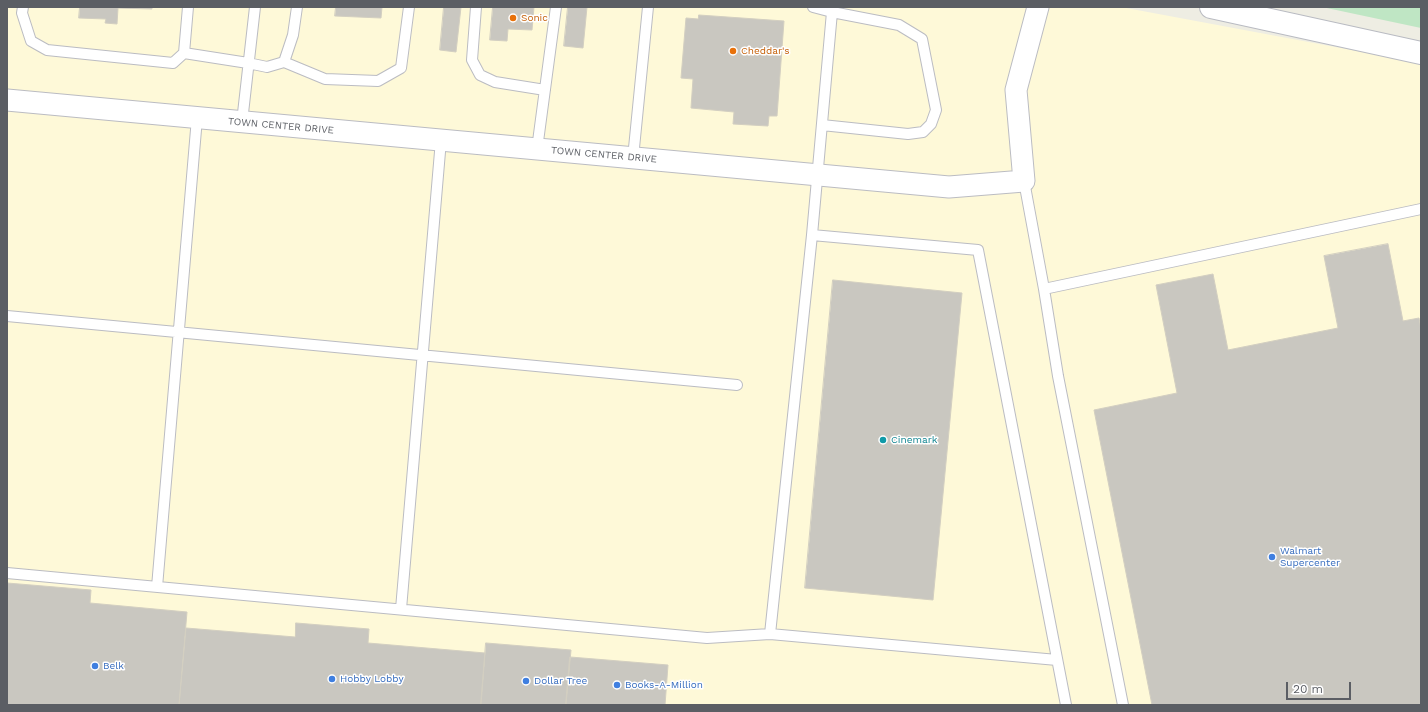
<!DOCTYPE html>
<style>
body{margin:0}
#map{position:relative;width:1428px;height:712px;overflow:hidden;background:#eeede3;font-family:"Work Sans",sans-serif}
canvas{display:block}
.frame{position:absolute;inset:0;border:8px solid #5b5e64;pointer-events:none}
.scale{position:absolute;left:1286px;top:682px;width:65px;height:18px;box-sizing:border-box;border:2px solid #5b5e64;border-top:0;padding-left:5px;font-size:12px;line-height:14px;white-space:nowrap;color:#5b5e64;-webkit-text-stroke:3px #fff;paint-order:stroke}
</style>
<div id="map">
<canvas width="1428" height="712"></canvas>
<div class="frame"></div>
<div class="scale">20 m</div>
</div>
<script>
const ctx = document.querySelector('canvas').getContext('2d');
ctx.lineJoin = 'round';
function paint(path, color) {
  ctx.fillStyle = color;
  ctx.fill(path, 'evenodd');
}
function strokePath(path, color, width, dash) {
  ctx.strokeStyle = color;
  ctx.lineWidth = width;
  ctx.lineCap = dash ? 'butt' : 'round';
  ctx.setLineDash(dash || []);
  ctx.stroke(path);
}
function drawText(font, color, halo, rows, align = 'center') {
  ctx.font = font + ' "Work Sans",sans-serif';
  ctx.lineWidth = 3;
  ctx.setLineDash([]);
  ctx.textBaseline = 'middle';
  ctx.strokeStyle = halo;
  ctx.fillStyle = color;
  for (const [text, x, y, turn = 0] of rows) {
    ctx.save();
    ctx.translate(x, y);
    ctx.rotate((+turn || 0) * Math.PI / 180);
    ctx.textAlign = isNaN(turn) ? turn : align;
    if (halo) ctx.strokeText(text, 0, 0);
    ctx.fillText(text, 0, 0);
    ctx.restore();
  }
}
paint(new Path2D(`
 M7 7H1121L1421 63V705H7Z`), '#fef9d8');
paint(new Path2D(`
 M1322 7H1421V28Z`), '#bfe6c4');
const building = new Path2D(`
 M80 7H152V9L118 8 117 24 105 23 106 19 79 18Z
 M336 7H382L381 18 335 16Z
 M444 7H461L456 52 440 50Z
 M493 7H534L532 30 508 29 507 41 490 40Z
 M568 7H587L583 48 564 46Z
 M699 15 784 21 777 116H769L768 126 733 124 734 112 691 108 693 79 681 78 686 18 698 19Z
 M1388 244 1403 321 1419 318 1421 329V705H1152L1094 410 1177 393 1156 285 1213 274 1228 350 1338 328 1324 256Z
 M833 280 962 293 933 600 805 588Z
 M7 583 91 590 90 603 187 612 179 705H7Z
 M296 623 369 629 368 643 485 653 481 705H179L186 628 295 637Z
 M486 643 571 650 566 705H481Z
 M570 657 668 665 665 705H566Z`);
paint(building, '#c9c7c0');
strokePath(building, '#d3cfc1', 1);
const lane = new Path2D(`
 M23 7 22 13 31 41 47 50 173 63 184 53
 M188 7 184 53 248 63 267 67 284 62 325 79 378 81 401 68 409 7
 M476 7 472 60 480 75 495 82 545 90
 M284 62 293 35 297 7
 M242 122 255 7
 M822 125 908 134 923 132 931 124 936 110 922 39 899 25 832 12
 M537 149 556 7
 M633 158 648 7
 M1024 181 1044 289 1421 209
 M812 235 978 250 1066 705
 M1044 289 1058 376 1123 705
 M7 316 737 385
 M7 573 707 638 770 634 1057 660
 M157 587 197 118
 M401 609 441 140
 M770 634 812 235 832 12 813 7`);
const street = new Path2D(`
 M7 100 949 187 1024 181 1016 90 1038 7`);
const secondary = new Path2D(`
 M1211 7 1421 53`);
strokePath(lane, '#bbbcc2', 12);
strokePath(street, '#bbbcc2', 23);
strokePath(secondary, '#b9bbc2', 24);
strokePath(lane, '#fff', 10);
strokePath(street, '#fff', 21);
strokePath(secondary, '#fff', 22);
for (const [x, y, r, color] of [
 [513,18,4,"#e8710a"],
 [733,51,4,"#e8710a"],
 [883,440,4,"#0f9aa8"],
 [1272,557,4,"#3f7fe0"],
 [95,666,4,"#3f7fe0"],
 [332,679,4,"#3f7fe0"],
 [526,681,4,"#3f7fe0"],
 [617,685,4,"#3f7fe0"]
]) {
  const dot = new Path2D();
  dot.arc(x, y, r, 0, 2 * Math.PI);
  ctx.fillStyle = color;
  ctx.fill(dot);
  strokePath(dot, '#fff', 1.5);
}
drawText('10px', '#c56008', '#fff', [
 ["Sonic",521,18],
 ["Cheddar's",741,51]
], 'left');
drawText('10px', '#5b5e64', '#fff', [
 ["TOWN CENTER DRIVE",281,126,5],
 ["TOWN CENTER DRIVE",604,155,5]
]);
drawText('10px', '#0d838f', '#fff', [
 ["Cinemark",891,440]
], 'left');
drawText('10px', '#366cbe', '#fff', [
 ["Walmart",1280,551],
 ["Supercenter",1280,563],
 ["Belk",103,666],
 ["Hobby Lobby",340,679],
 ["Dollar Tree",534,681],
 ["Books-A-Million",625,685]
], 'left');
</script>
